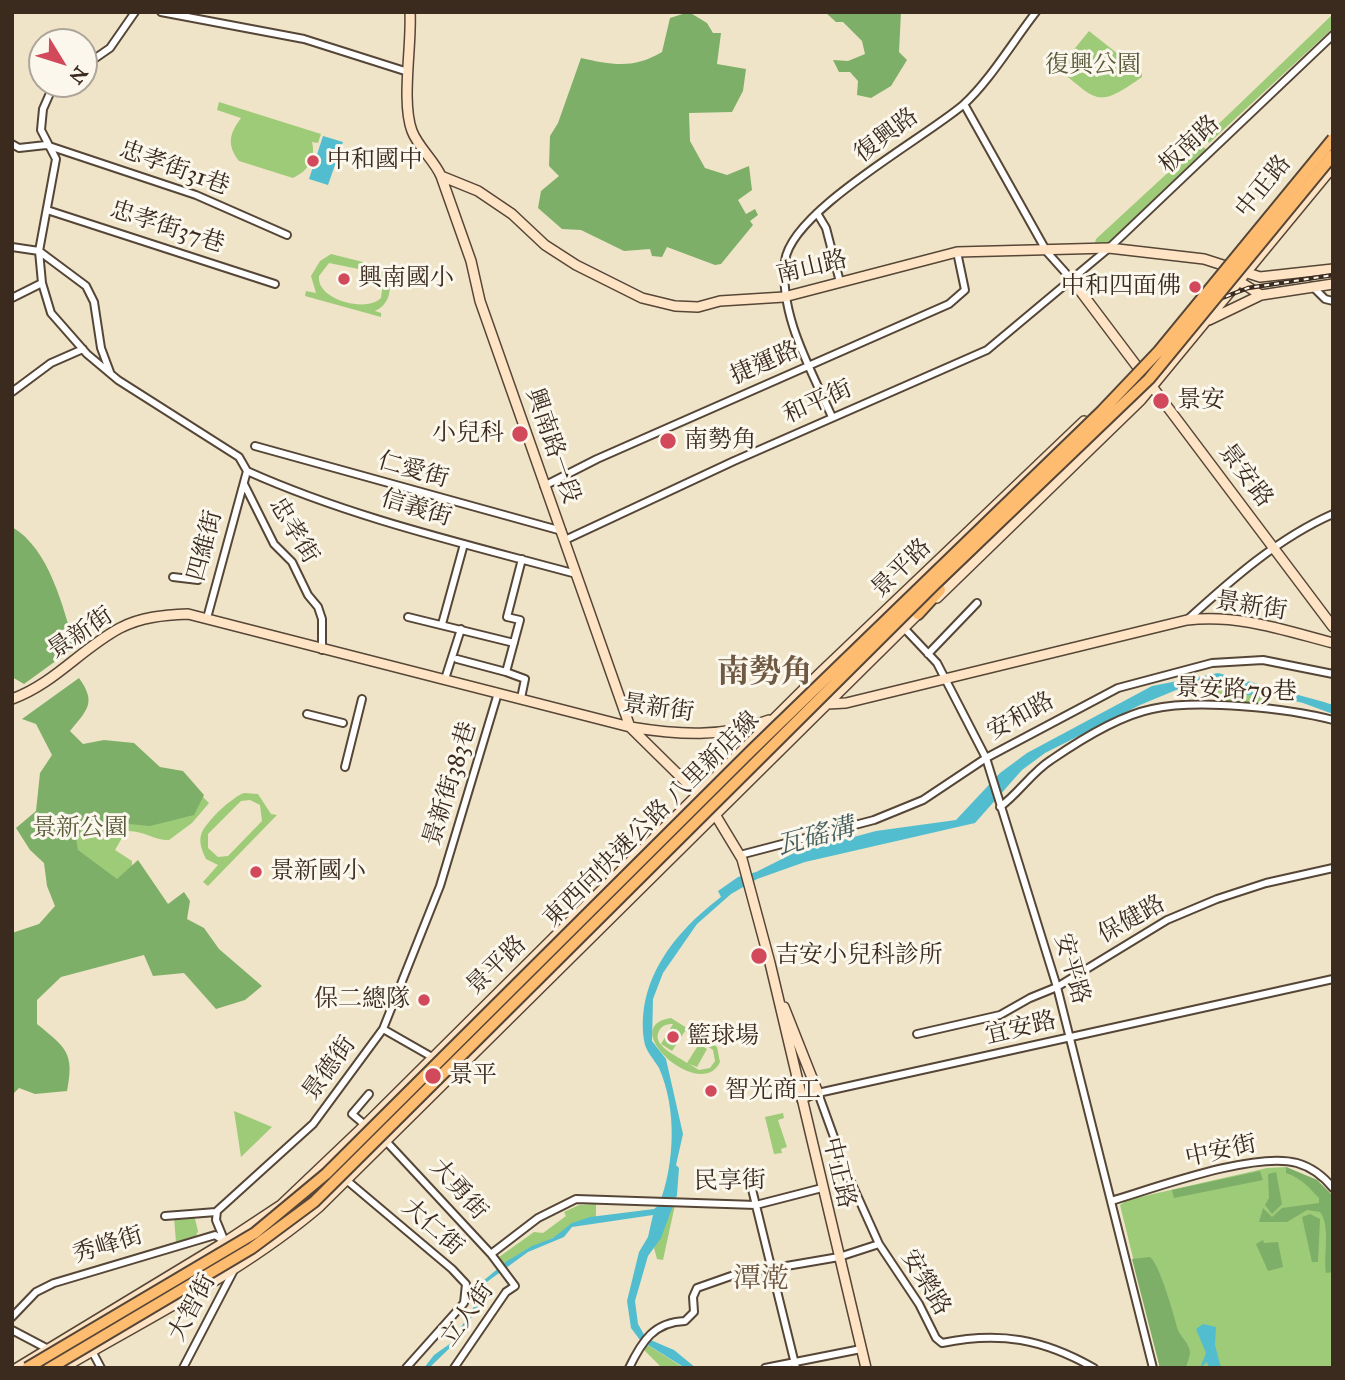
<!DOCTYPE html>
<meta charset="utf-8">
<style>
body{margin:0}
#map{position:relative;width:1345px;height:1380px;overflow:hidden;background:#efe4c7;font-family:"IM FELL Great Primer",serif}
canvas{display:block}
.frame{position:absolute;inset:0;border:14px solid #3b2a1e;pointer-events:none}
.north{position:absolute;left:28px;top:28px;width:70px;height:70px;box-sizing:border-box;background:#fbf7ec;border:2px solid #aea59a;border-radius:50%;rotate:128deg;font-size:19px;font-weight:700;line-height:28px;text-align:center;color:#3b2a1e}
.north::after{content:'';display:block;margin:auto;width:24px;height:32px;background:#d1495b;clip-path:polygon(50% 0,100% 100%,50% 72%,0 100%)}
</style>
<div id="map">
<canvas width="1345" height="1380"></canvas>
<div class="frame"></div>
<div class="north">N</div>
</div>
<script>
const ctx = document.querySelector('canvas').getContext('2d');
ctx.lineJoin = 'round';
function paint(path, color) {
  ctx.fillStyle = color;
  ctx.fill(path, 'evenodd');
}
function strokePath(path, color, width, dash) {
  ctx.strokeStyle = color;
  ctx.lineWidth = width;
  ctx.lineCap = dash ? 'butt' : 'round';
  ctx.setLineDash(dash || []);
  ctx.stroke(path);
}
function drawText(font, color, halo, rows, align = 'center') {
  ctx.font = font + ' "IM FELL Great Primer","Noto Serif TC",serif';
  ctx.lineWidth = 6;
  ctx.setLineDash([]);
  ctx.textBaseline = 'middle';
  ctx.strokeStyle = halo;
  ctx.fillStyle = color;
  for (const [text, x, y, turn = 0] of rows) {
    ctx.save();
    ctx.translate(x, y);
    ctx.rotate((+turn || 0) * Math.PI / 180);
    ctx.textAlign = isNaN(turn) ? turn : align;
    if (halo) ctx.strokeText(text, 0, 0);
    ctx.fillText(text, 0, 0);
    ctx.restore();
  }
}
paint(new Path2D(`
 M1333 14V28L1209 143 1204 138Z
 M1089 31 1142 73V77C1097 109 1098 101 1058 69Z
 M219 102 321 134 318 143 312 142C316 159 309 170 293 178L239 161C226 144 230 133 241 118L217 110Z
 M1199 144 1206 149 1108 243H1095L1096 239Z
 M331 254 383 267C393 282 393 303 375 311L381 313V317L305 296 306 291 316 293 311 276 320 261ZM329 263 373 272 383 283 381 298C367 313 316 300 319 276Z
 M1216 684 1267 694 1264 708 1216 703Z
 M183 777 209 803 192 823 169 840C153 840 143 830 126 831L115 850 132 861V871L126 880 63 907 40 809Z
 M244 793 258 794 271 814 277 815 208 886 203 882 218 865 206 859C202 851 198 841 202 832 209 819 231 798 244 793ZM241 801 250 800 260 805 262 821 228 856 218 857 208 848V834Z
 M671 1018 717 1047 720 1062C701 1103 615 1026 671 1018ZM673 1024 661 1044 672 1051 685 1031 713 1050 715 1061 710 1068 699 1070 689 1064 697 1067 707 1049 699 1044 687 1063C678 1056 651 1046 659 1031 662 1025 667 1024 673 1024Z
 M234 1111 272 1127 241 1157Z
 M783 1113 784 1118 778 1120 787 1147 781 1149 782 1153 774 1154 765 1117Z
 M1286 1167 1317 1180 1333 1196V1368H1160L1120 1205 1127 1200 1267 1168Z
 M596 1204V1217C576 1218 570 1231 553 1238 536 1246 520 1252 504 1264L499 1257 534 1232 543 1233 566 1216 564 1212 579 1205Z
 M671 1205H675L663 1260 657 1259 654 1248Z
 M194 1215 198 1231 196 1236 176 1242 174 1218Z
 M646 1344 684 1368H662L643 1349Z`), '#9ecb78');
paint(new Path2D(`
 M689 12 707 23 713 33H721L717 64 746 69 743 91 732 112 689 113 690 141 705 168 727 175 749 166 752 190 738 200 746 214 755 209 758 215 750 221 753 225 721 264 715 265 667 247 662 257 652 256 650 249 624 251 581 230 562 229 538 208 541 191 559 176 549 166 550 136 558 123 581 58C612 65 634 69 662 52L670 18Z
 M825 12H901L899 52 907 60 891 86 871 98 857 95 858 81 850 72H839L833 60 848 61 865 54 862 41 843 22H836Z
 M12 527C50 549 63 608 75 647L24 684 12 677Z
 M79 678C97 703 87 710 70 731L83 744 104 740 134 743 160 767 183 771 204 795 194 815 150 826 88 820 76 838 78 850 117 879 138 860 168 904 184 892 190 901 187 919 204 928 219 949 262 986 245 1000 216 1009 184 973 153 976 144 955 61 977 37 1000V1024C65 1047 75 1052 67 1091L35 1094 19 1088 12 1095V933L39 924 55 906 47 886 44 863 30 850 16 828 36 811 40 773 52 755 36 724 22 719Z
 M1286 1167 1317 1180 1333 1196V1272L1326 1273C1323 1257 1331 1226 1320 1212L1307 1210 1287 1222H1259L1263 1208 1272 1217 1282 1208 1319 1203V1198C1308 1187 1303 1179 1286 1173Z
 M1260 1171 1263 1180 1174 1198 1172 1190Z
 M1276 1172 1282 1204 1272 1214 1265 1205 1269 1198 1268 1174Z
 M1310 1214 1320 1219 1318 1262H1312L1302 1217Z
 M1263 1240 1264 1243 1278 1242 1283 1267 1268 1271 1256 1244Z
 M1150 1257C1159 1263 1174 1315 1177 1327 1179 1336 1189 1342 1190 1352 1190 1357 1187 1363 1186 1368H1160L1132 1259Z`), '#7eaf68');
paint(new Path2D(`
 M323 136 343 142 328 185 309 179Z
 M1218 673 1324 702 1333 705V714L1303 703 1275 696 1247 695 1215 685 1181 688 1140 705 1045 753 1022 770 975 823 805 862 757 879 731 894 697 924 663 973 653 999 652 1041 666 1059 683 1134 676 1165 679 1168 677 1195 661 1238 648 1256 635 1301 638 1324 646 1338 674 1350 696 1368H685L640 1340 631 1328 627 1301 639 1252 648 1237 653 1215 572 1227 564 1237 528 1252 484 1284 478 1307 455 1343 429 1368H424L434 1355 451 1343 477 1302 483 1281 507 1261 532 1246 553 1238 572 1223 590 1217 654 1209 659 1205C675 1163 677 1109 659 1068 654 1059 645 1051 644 1040 636 979 676 931 721 897L718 891 738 877 756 872 794 853 876 831 956 820 1000 773 1027 753 1152 686Z
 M1203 1324 1216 1327 1215 1345 1221 1368H1209L1207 1362 1200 1368 1206 1353 1196 1329Z`), '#52bdce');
const street = new Path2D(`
 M161 12 304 39 408 72
 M84 66 110 48 135 12
 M54 84 43 109 41 130 56 159 39 251 42 283 51 313 87 354 118 380 239 457 247 471 207 618
 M964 104 1047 252 1072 280
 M12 144 19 148 46 145 196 195 287 235
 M47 210 275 284
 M817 213 826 228 840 282
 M12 247 39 251 86 286 94 302 101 348 110 372
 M1312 286 1325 299 1333 301
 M12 298 42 283
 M12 392 51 363 83 349
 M832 417C811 369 779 316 785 261 791 211 923 139 963 105 989 82 1014 40 1036 12
 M255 446 562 531
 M247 471C352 518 466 544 576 574
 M244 484 274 544 292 562 308 595 318 607 322 619V650
 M544 486 597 459 949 304 965 290 957 252
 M565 540 734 461 987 350 1109 248 1333 35
 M173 577 198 580
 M408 617 514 643
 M1187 620C1231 580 1278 538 1333 514
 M442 624 464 544
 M903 627 937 663 986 758 1057 987 1153 1368
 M928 654 977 603
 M457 659 506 672
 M445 679 461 629
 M521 698 525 679 506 672 520 620 507 617 522 559
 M307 714 343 723
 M345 767 362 699
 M1000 807C1019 793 1032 772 1051 760 1080 740 1118 716 1152 709 1198 699 1287 708 1333 720
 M740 855 874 820 923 800 986 758 1118 688 1212 663 1263 660 1333 674
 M383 1029 432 1057
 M917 1034 1000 1015 1030 998 1057 987 1167 920 1217 899 1266 883 1333 868
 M818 1093 847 1173 879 1244 919 1304 936 1338 942 1343C1000 1331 1043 1339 1094 1368
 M801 1100 818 1093 1333 979
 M365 1125 352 1114 369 1094
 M384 1139 491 1254 515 1286 506 1292 454 1368
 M748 1173 796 1368
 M344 1178 452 1269 466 1284 464 1303 406 1368
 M1111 1201C1155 1188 1255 1151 1297 1163 1311 1167 1324 1177 1333 1188
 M165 1216 216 1212
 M225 1242 216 1220 217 1211 313 1124 383 1029 440 886 498 693
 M491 1254 538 1218 576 1199 756 1205 822 1188
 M12 1317 36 1292 54 1283 215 1235 224 1241
 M12 1330 48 1349
 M92 1351 101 1368
 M183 1368 234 1270
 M629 1368C642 1341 654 1322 685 1321L694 1312 693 1297 697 1288 734 1275 839 1257 879 1244
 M765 1368 861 1349`);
const secondary = new Path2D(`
 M410 12C412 45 401 102 412 131 418 147 434 160 441 176L471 261 480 301 630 727 702 798
 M441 176 478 191 512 214 545 245 576 265 642 298 675 306 698 307 720 301 784 297 957 252 1109 248 1204 259 1260 277 1333 269
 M1072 280 1333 627
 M1237 280 1261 295
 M1209 320 1261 295 1333 284
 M937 598 1141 400 1333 167
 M12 699C54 684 82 648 120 628 141 617 164 615 188 614L630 727C679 735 722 738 769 720
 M827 704 846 703 1187 620C1239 614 1283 630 1333 643
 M713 811 742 859 770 963 866 1368
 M784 1007 818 1093
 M17 1368 225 1242 281 1205 365 1125 819 674 1084 421
 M63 1368C149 1317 243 1272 319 1207L921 611`);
const highway = new Path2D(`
 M918 614 940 590`);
strokePath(street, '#564637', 10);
strokePath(secondary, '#564637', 12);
strokePath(highway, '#564637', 14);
strokePath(street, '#fff', 6);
strokePath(secondary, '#fee4c5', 9);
strokePath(highway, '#fdbc6f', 10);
const rail = new Path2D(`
 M34 1368 254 1236 309 1194 885 623 1136 382 1195 316 1222 298 1248 288 1333 275`);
strokePath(rail, '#3b2a1e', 4.5);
strokePath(rail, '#fbf7ec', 2, [5]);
const highwayBridge = new Path2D(`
 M27 1368 255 1233 326 1174 752 750 1102 411 1159 351 1333 139
 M50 1368 252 1248 314 1202 935 584 1149 379 1333 155`);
strokePath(highwayBridge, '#564637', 14, []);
strokePath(highwayBridge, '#fdbc6f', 10);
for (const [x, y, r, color] of [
 [313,161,7,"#d1495b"],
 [344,279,7,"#d1495b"],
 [1195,287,7,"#d1495b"],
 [1161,401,9,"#d1495b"],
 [520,434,9,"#d1495b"],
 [668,441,9,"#d1495b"],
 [256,872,7,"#d1495b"],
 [759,956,9,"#d1495b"],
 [424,1000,7,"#d1495b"],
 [673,1037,7,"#d1495b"],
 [433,1076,9,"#d1495b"],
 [711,1091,7,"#d1495b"]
]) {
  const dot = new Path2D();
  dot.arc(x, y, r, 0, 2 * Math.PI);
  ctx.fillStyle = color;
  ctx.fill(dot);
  strokePath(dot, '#fbf7ec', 2.5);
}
drawText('24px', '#595a39', '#fbf7ec', [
 ["復興公園",1093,66],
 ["景新公園",80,829]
]);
drawText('24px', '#3b2a1e', '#fbf7ec', [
 ["復興路",887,136,-37],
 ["板南路",1190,145,-43],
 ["忠孝街31巷",174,169,20],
 ["中正路",1264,187,-51],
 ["忠孝街37巷",167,228,18],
 ["南山路",812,268,-13],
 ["捷運路",765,364,-24],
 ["和平街",818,403,-24],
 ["興南路一段",552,446,71],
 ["仁愛街",413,471,16],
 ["景安路",1245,476,53],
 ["信義街",416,509,17],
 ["忠孝街",293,531,59],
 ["四維街",206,546,-75],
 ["景平路",902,569,-44],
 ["景新街",1251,607,9],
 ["景新街",81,634,-34],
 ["景安路79巷",1236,691,2],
 ["景新街",658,709,8],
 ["安和路",1021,717,-29],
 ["景新街383巷",451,784,-73],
 ["東西向快速公路 八里新店線",652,820,-45],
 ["保健路",1132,920,-29],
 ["景平路",497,966,-44],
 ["安平路",1071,969,74],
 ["宜安路",1021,1029,-13],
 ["景德街",330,1069,-54],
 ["中安街",1221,1152,-12],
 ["中正路",838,1173,77],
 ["民享街",730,1182,-1],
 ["大勇街",458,1190,48],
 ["大仁街",432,1228,41],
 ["秀峰街",108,1246,-17],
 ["安樂路",925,1283,59],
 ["大智街",193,1308,-62],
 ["立人街",468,1315,-54]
]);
drawText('24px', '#3b2a1e', '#fbf7ec', [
 ["中和國中",327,161],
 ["興南國小",358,279],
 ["中和四面佛",1181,287,"right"],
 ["景安",1177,401],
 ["小兒科",504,434,"right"],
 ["南勢角",684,441],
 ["景新國小",270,872],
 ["吉安小兒科診所",775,956],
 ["保二總隊",410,1000,"right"],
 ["籃球場",687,1037],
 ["景平",449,1076],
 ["智光商工",725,1091]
], 'left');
drawText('italic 26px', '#435d5c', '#fbf7ec', [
 ["瓦磘溝",816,838,-15]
]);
drawText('28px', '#6f5943', '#fbf7ec', [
 ["潭漧",761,1280]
]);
drawText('bold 32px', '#6f5943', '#fbf7ec', [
 ["南勢角",765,674]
]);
</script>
